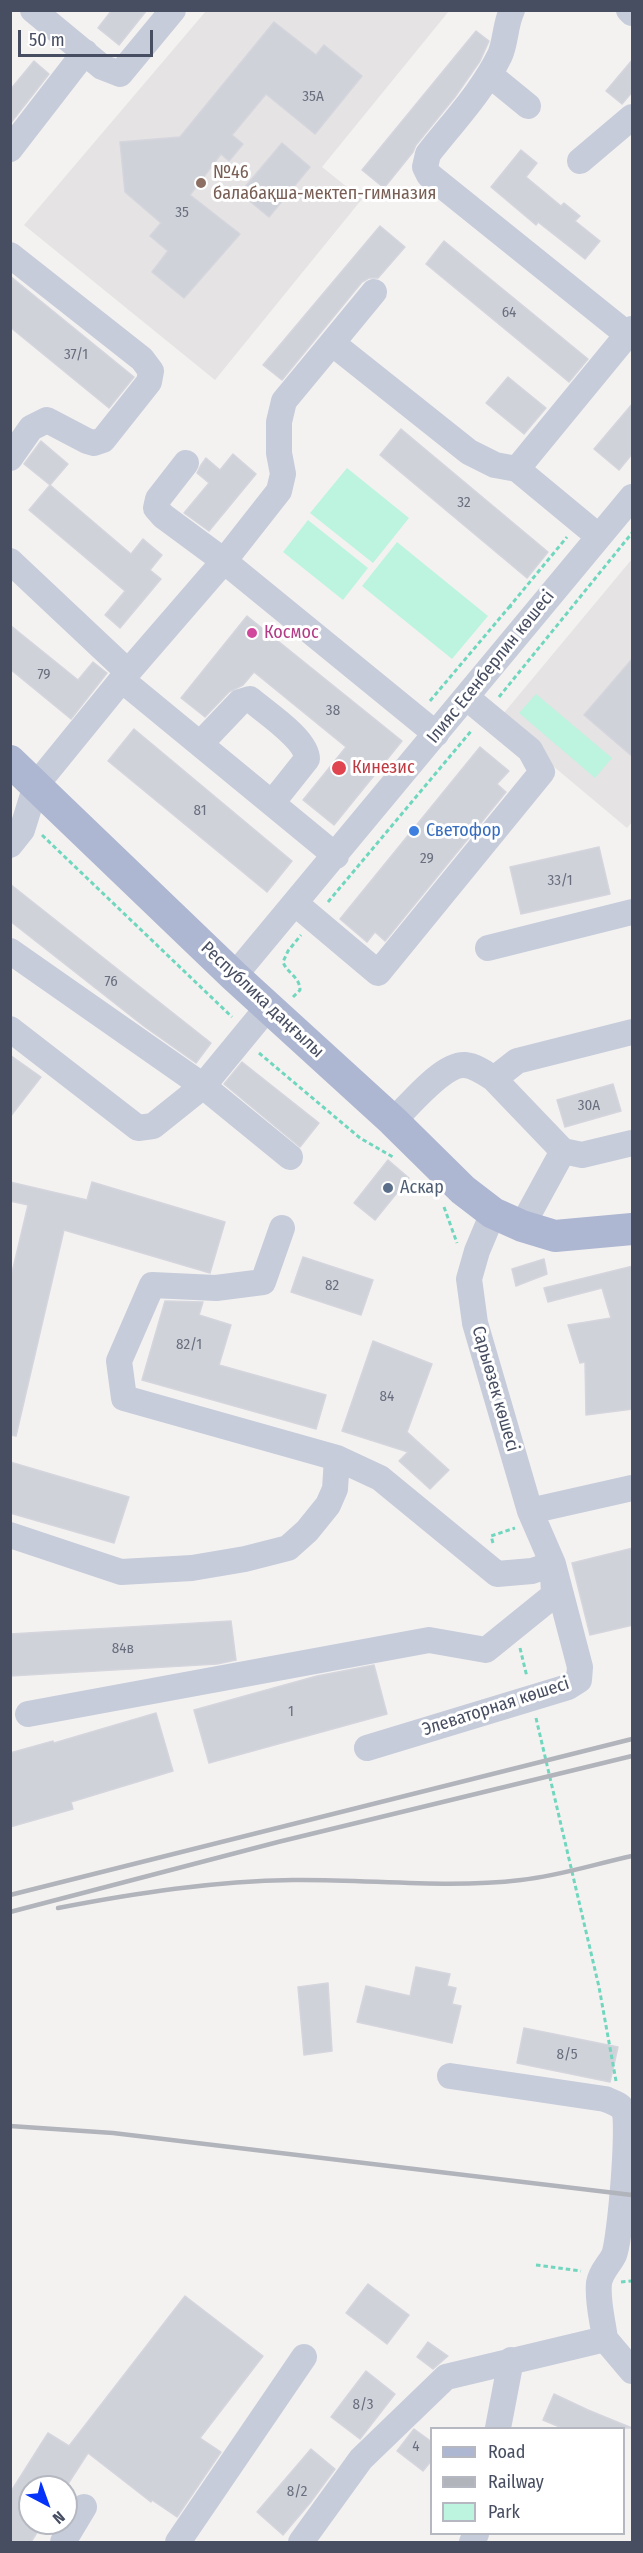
<!DOCTYPE html>
<meta charset="utf-8">
<style>
body{margin:0}
#map{position:relative;width:643px;height:2553px;overflow:hidden;background:#f4f2f1;font-family:"Fira Sans Condensed",sans-serif}
canvas{display:block}
.frame{position:absolute;inset:0;border:12px solid #474e61;pointer-events:none}
.legend{position:absolute;left:430px;top:2427px;width:195px;height:108px;box-sizing:border-box;background:#fff;border:2px solid #b5b8c0;margin:0;padding:8px 10px;list-style:none;font-size:18px;color:#474e61}
.legend li{display:flex;align-items:center;gap:12px;height:30px}
.legend b{width:30px;border:2px solid #b5b8c0}
.north{position:absolute;left:18px;top:2475px;width:60px;height:60px;box-sizing:border-box;background:#fff;border:2px solid #b5b8c0;border-radius:50%;rotate:139deg;font-size:16px;font-weight:700;line-height:24px;text-align:center;color:#474e61}
.north::after{content:'';display:block;margin:auto;width:21px;height:27px;background:#0533f9;clip-path:polygon(50% 0,100% 100%,50% 72%,0 100%)}
.scale{position:absolute;left:18px;top:30px;width:135px;height:27px;box-sizing:border-box;border:3px solid #474e61;border-top:0;padding-left:8px;font-size:18px;line-height:21px;white-space:nowrap;color:#474e61;-webkit-text-stroke:4px #fff;paint-order:stroke}
</style>
<div id="map">
<canvas width="643" height="2553"></canvas>
<div class="frame"></div>
<ul class="legend">
<li><b style="height:8px;background:#aeb7d2"></b>Road</li>
<li><b style="height:8px;background:#b2b4bc"></b>Railway</li>
<li><b style="height:16px;background:#bcf4e0"></b>Park</li>
</ul>
<div class="north">N</div>
<div class="scale">50 m</div>
</div>
<script>
const ctx = document.querySelector('canvas').getContext('2d');
ctx.lineJoin = 'round';
function paint(path, color) {
  ctx.fillStyle = color;
  ctx.fill(path, 'evenodd');
}
function strokePath(path, color, width, dash) {
  ctx.strokeStyle = color;
  ctx.lineWidth = width;
  ctx.lineCap = dash ? 'butt' : 'round';
  ctx.setLineDash(dash || []);
  ctx.stroke(path);
}
function drawText(font, color, halo, rows, align = 'center') {
  ctx.font = font + ' "Fira Sans Condensed",sans-serif';
  ctx.lineWidth = 6;
  ctx.setLineDash([]);
  ctx.textBaseline = 'middle';
  ctx.strokeStyle = halo;
  ctx.fillStyle = color;
  for (const [text, x, y, turn = 0] of rows) {
    ctx.save();
    ctx.translate(x, y);
    ctx.rotate((+turn || 0) * Math.PI / 180);
    ctx.textAlign = isNaN(turn) ? turn : align;
    if (halo) ctx.strokeText(text, 0, 0);
    ctx.fillText(text, 0, 0);
    ctx.restore();
  }
}
paint(new Path2D(`
 M206 11H449L322 167 362 199 215 380 24 225Z
 M632 559V822L627 828 498 720Z`), '#e5e3e3');
paint(new Path2D(`
 M347 468 409 518 373 563 310 513Z
 M308 520 368 568 343 600 283 552Z
 M397 542 488 616 452 659 362 586Z
 M536 694 612 758 595 778 519 713Z`), '#bcf4e0');
const building = new Path2D(`
 M112 10H147L119 45 98 28Z
 M274 22 316 55 324 45 362 76 315 134 266 94 232 135 243 144 229 161 221 154 190 195 240 234 184 298 152 272 168 251 150 236 161 223 125 192 120 142 180 137Z
 M476 31 489 41 480 61 455 97 416 145 413 152 384 188 362 170Z
 M633 59V91L622 104 606 91Z
 M34 61 49 74 10 124V90Z
 M282 143 310 167 269 217 240 193Z
 M521 150 537 163 526 177 561 206 564 203 580 216 575 221 600 241 585 259 538 222 536 225 491 187Z
 M380 226 405 247 378 278H369L362 282 282 380 263 365Z
 M444 241 588 359 569 382 426 264Z
 M10 276 134 377 109 408 10 327Z
 M508 377 546 408 524 434 486 403Z
 M633 403V453L619 470 594 449Z
 M401 429 548 552 527 578 380 455Z
 M41 441 68 464 50 485 24 464Z
 M233 454 256 474 209 531 184 513 209 483 197 473 201 465 206 458 220 470Z
 M50 485 131 554 143 539 162 555 150 570 161 579 120 628 105 615 125 591 29 510Z
 M247 616 402 741 334 825 303 800 346 747 254 672 243 685 229 692 205 717 181 698Z
 M10 625 78 680 93 662 107 673 71 719 10 669Z
 M633 658V757L584 715Z
 M134 729 292 861 267 892 108 761Z
 M480 747 509 771 497 784 506 792 385 941 375 932 367 942 340 919Z
 M599 847 610 894 521 914 510 867Z
 M10 884 211 1043 196 1063 145 1027 10 921Z
 M10 1055 41 1077 10 1117Z
 M242 1062 319 1123 300 1147 224 1084Z
 M613 1084 621 1111 565 1127 557 1100Z
 M388 1160 409 1178 375 1220 354 1203Z
 M10 1182 87 1200 92 1182 225 1222 210 1273 64 1230 16 1436 10 1435V1281L28 1205 10 1201Z
 M303 1257 373 1280 361 1315 291 1292Z
 M544 1259 547 1274 516 1286 512 1269Z
 M633 1266V1409L586 1415 585 1362 580 1363 568 1325 611 1318 602 1288 548 1302 544 1288Z
 M165 1301 203 1302 199 1315 231 1325 219 1365 326 1395 316 1429 142 1380Z
 M373 1341 432 1364 407 1432 449 1470 430 1489 399 1461 408 1452 342 1431Z
 M10 1462 129 1497 114 1543 10 1513Z
 M633 1548V1625L590 1635 572 1563Z
 M231 1621 236 1660 217 1664 10 1676V1634Z
 M374 1665 387 1714 209 1763 194 1710 317 1676Z
 M156 1713 173 1771 71 1802 73 1809 10 1827V1753L53 1741 54 1743Z
 M416 1967 450 1974 447 1986 456 1988 452 2004 461 2006 452 2043 357 2022 366 1986 410 1996Z
 M328 1983 332 2051 304 2055 298 1987Z
 M524 2028 618 2047 610 2082 517 2063Z
 M368 2284 409 2315 387 2344 346 2313Z
 M185 2296 263 2356 200 2438 221 2452 177 2517 152 2500 151 2502 88 2453 66 2487H30V2523H43L31 2542H10V2493L48 2433 69 2446Z
 M428 2342 448 2356 433 2369 417 2357Z
 M366 2371 395 2394 360 2439 331 2417Z
 M554 2394 588 2410 632 2428H562L543 2420Z
 M414 2429 432 2442V2460L423 2471 397 2451Z
 M311 2449 335 2469 310 2503 283 2535 257 2512Z`);
paint(building, '#d0d2d9');
strokePath(building, '#d4d5dd', 1.5);
strokePath(new Path2D(`
 M511 608 510 606 567 537
 M499 697 632 533
 M430 701 510 606
 M42 835 232 1017
 M328 902 472 730
 M293 997 300 990C300 977 287 973 283 962L288 951 301 935
 M259 1053 360 1138 393 1157
 M444 1207 457 1243
 M493 1543 491 1536 515 1528
 M520 1648 527 1677
 M536 1718 599 1987 616 2081
 M536 2265 581 2271
 M621 2282 632 2281`), '#70d7be', 3, [4.5, 3]);
strokePath(new Path2D(`
 M33 10 102 67 120 74 173 10
 M512 10C505 25 506 41 500 55 482 92 453 122 428 154L425 167 429 175 628 335
 M629 10 632 13
 M490 75 528 106
 M10 149 85 52
 M580 161 632 117
 M10 255 142 359 151 371 149 382 103 440 94 443 87 441 47 420 31 428 10 458
 M332 343 374 292
 M186 463 158 499 156 508 163 516 224 561 279 491 283 474 279 453V422L284 401 332 343 469 452 495 465 517 469 598 536
 M517 469 632 329
 M10 561 128 672 36 785 22 830 10 845
 M128 672 224 561 436 734
 M122 680 336 856
 M200 744 240 702 250 699C265 712 307 739 307 759L272 803
 M296 904 378 973 542 772 530 750 466 697
 M488 948 632 912
 M10 951 203 1086 290 1157
 M234 976 632 497
 M10 1029 138 1128 153 1126 203 1086 268 1007
 M494 1079 563 1151
 M393 1121C409 1106 443 1063 465 1065 476 1066 485 1073 494 1079L517 1061 632 1032
 M522 1226 563 1151 582 1155 632 1143
 M282 1228 263 1282 216 1288 152 1285 119 1361 124 1398 337 1458 380 1478 497 1574 532 1571 553 1564
 M530 1511 632 1488
 M10 1535 121 1572 192 1568 245 1559 288 1548 307 1531 328 1505 335 1489 337 1458
 M28 1714 429 1640 486 1650 554 1595 553 1573
 M367 1748 568 1687 579 1680 580 1667 553 1564 530 1511 475 1323 469 1279 477 1251 493 1213
 M450 2076 605 2099C612 2102 620 2104 624 2111 630 2124 620 2240 614 2255 609 2265 601 2271 599 2283 597 2301 603 2322 605 2339
 M498 2428 511 2360
 M63 2542 84 2507
 M178 2542 304 2357
 M301 2542 361 2459 446 2377 605 2339 632 2371
 M472 2542 476 2534`), '#c6ccda', 26);
strokePath(new Path2D(`
 M10 761 234 976 393 1121 463 1190 493 1213 522 1226 555 1236 632 1229`), '#aeb7d2', 32);
strokePath(new Path2D(`
 M10 1895 632 1739
 M58 1908C136 1893 214 1881 293 1880 369 1879 446 1889 521 1880 559 1876 595 1864 632 1856
 M10 1912 278 1842 632 1756
 M10 2126 113 2133 632 2195`), '#b2b4bc', 4.5);
for (const [x, y, r, color] of [
 [201,183,6,"#8d6e63"],
 [252,633,6,"#d1479c"],
 [339,768,8,"#e0444e"],
 [414,831,6,"#3f7fe0"],
 [388,1188,6,"#5c6f8a"]
]) {
  const dot = new Path2D();
  dot.arc(x, y, r, 0, 2 * Math.PI);
  ctx.fillStyle = color;
  ctx.fill(dot);
  strokePath(dot, '#fff', 2);
}
drawText('15px', '#696f7f', null, [
 ["35А",313,97],
 ["35",182,213],
 ["64",509,313],
 ["37/1",76,355],
 ["32",464,503],
 ["79",44,675],
 ["38",333,711],
 ["81",200,811],
 ["29",427,859],
 ["33/1",560,881],
 ["76",111,982],
 ["30А",589,1106],
 ["82",332,1286],
 ["82/1",189,1345],
 ["84",387,1397],
 ["84в",123,1649],
 ["1",291,1712],
 ["8/5",567,2055],
 ["8/3",363,2405],
 ["4",416,2447],
 ["8/2",297,2492]
]);
drawText('18px', '#785e54', '#fff', [
 ["№46",213,173],
 ["балабақша-мектеп-гимназия",213,194]
], 'left');
drawText('18px', '#b23c85', '#fff', [
 ["Космос",264,633]
], 'left');
drawText('18px', '#474e61', '#fff', [
 ["Ілияс Есенберлин көшесі",491,667,-51],
 ["Республика даңғылы",262,1000,43],
 ["Сарыөзек көшесі",495,1389,74],
 ["Элеваторная көшесі",496,1707,-18]
]);
drawText('18px', '#be3a42', '#fff', [
 ["Кинезис",352,768]
], 'left');
drawText('18px', '#366cbe', '#fff', [
 ["Светофор",426,831]
], 'left');
drawText('18px', '#4e5e75', '#fff', [
 ["Аскар",400,1188]
], 'left');
</script>
